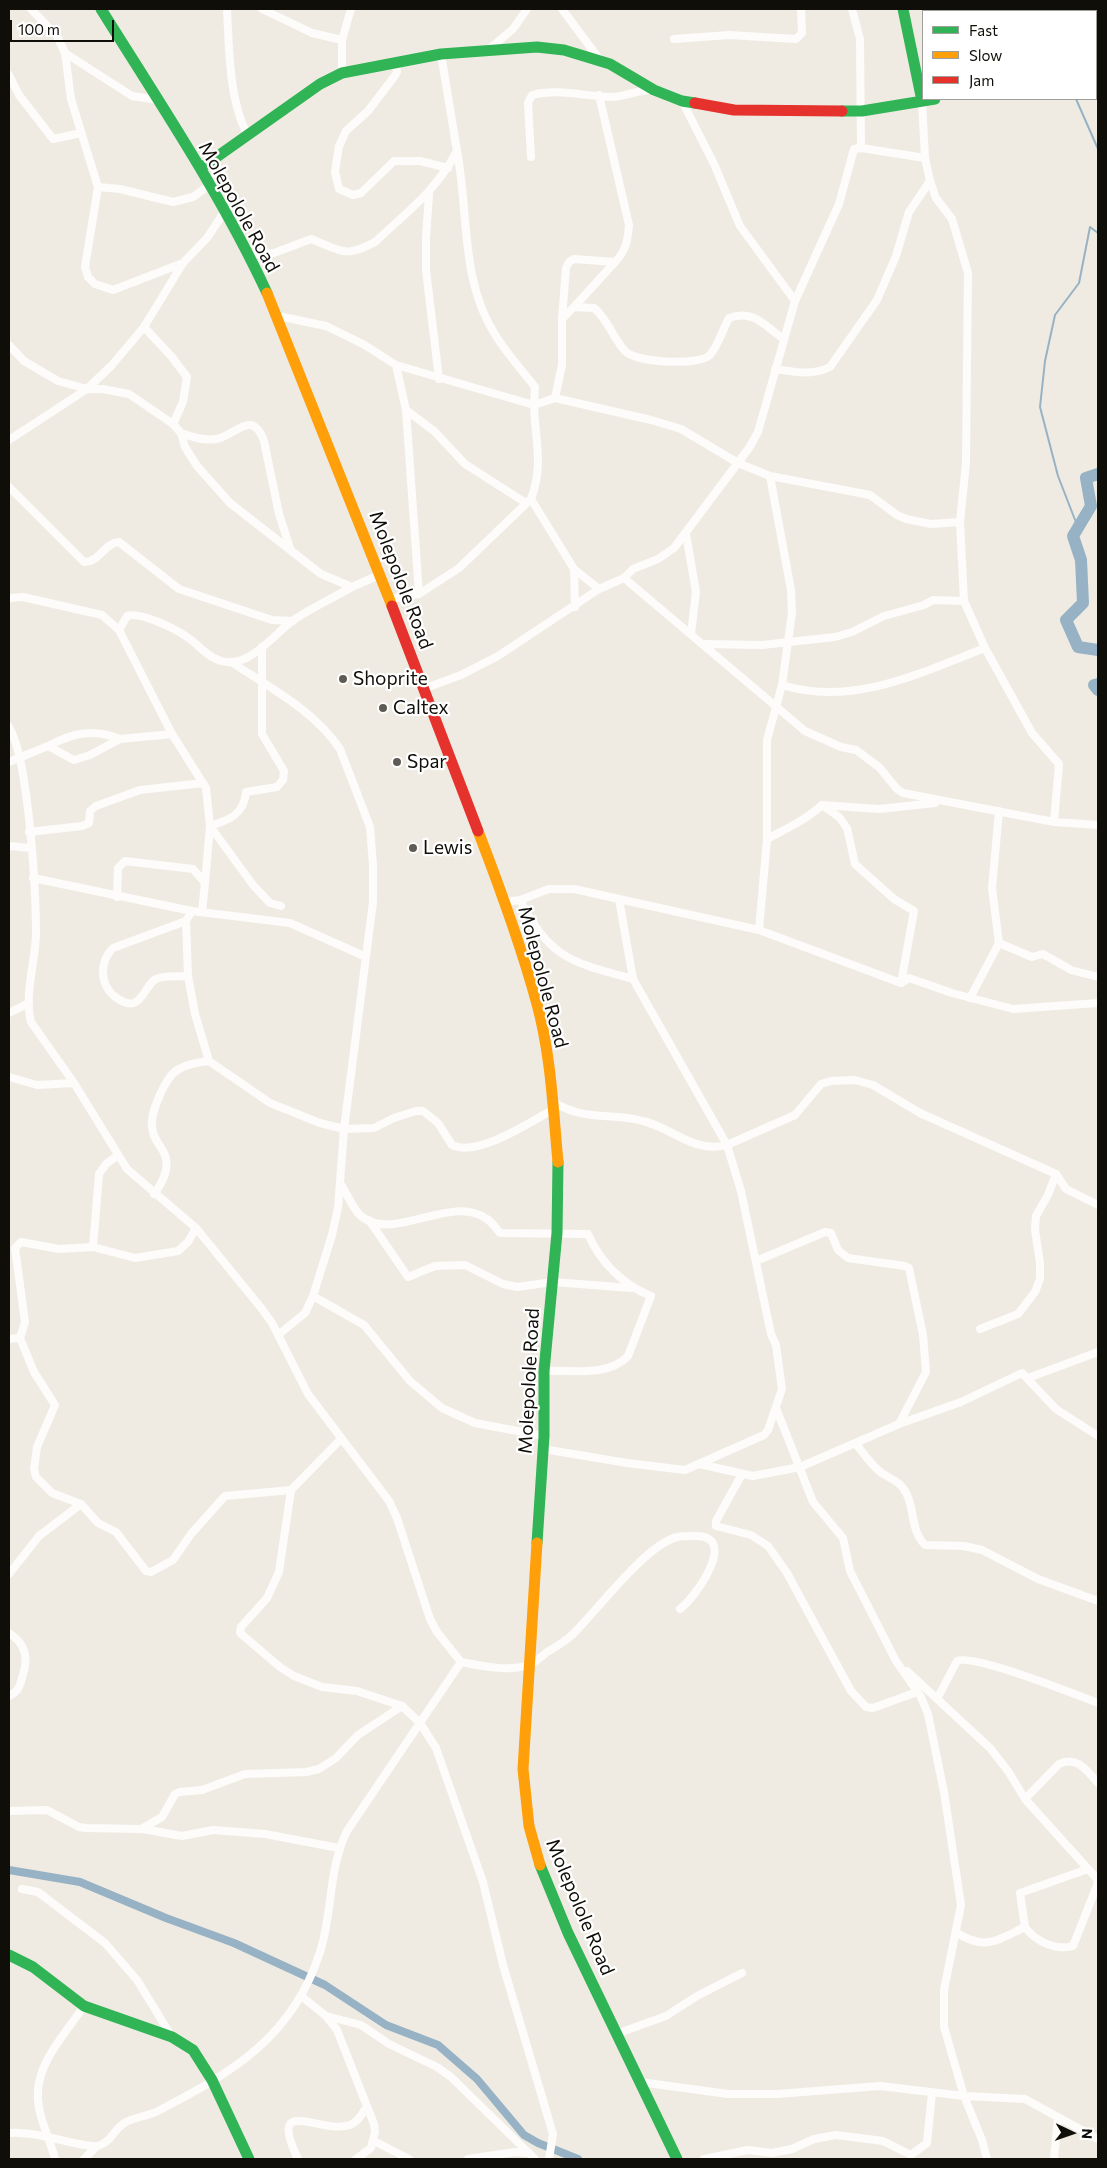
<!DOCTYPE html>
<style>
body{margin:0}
#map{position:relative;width:1107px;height:2168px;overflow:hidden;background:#efebe2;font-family:Commissioner,sans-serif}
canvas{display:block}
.frame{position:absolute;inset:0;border:10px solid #100e08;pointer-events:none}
.legend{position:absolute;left:922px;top:10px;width:175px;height:90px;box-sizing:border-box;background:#fff;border:1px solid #9f9f9c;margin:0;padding:6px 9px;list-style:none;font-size:15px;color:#100e08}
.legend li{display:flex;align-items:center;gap:10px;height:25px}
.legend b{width:25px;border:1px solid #9f9f9c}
.north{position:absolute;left:1047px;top:2108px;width:50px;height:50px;-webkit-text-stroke:4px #fff;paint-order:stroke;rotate:93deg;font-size:14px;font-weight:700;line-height:20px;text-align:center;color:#100e08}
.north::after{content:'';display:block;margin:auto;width:18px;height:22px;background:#100e08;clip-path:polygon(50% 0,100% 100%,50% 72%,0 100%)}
.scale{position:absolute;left:10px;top:20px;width:104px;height:22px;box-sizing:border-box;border:2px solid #100e08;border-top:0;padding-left:6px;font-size:15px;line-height:18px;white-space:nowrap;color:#100e08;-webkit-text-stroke:4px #fff;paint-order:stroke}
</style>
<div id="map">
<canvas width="1107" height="2168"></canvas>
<div class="frame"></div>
<ul class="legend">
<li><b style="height:6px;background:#30b455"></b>Fast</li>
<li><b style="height:6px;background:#ff9f0a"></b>Slow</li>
<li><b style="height:6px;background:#e5322d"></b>Jam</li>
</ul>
<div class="north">N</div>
<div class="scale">100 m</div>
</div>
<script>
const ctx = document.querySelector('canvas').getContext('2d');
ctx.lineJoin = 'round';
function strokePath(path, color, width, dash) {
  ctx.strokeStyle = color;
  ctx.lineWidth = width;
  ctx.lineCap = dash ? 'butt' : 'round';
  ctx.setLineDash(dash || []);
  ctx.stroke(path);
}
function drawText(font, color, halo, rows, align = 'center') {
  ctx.font = font + ' Commissioner,sans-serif';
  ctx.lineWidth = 4.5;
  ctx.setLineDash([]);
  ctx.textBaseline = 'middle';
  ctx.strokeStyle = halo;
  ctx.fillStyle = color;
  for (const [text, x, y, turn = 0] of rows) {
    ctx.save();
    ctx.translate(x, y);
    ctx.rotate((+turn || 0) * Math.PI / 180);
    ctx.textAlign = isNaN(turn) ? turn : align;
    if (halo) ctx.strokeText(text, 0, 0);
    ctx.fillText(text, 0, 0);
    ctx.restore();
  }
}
strokePath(new Path2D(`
 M1093 11 1095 9
 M1076 99 1098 149
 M1073 536 1077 525 1058 476 1040 407 1045 361 1055 315 1079 283 1090 227 1098 233`), '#96b2c4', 2);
strokePath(new Path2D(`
 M9 1870 80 1882 166 1918 234 1943 325 1985 386 2025 438 2045 477 2079 524 2135 538 2143 578 2159`), '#96b2c4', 8);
strokePath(new Path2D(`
 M1098 474 1086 478 1091 506 1073 536 1081 560 1083 603 1066 620 1078 647 1098 650
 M1098 684 1094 685 1098 690`), '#96b2c4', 12);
strokePath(new Path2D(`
 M31 9 57 36 65 53 71 99 98 187
 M227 9C229 46 229 101 247 133
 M262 9 312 33 342 40V73
 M562 9 600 60
 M674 39 729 35 796 39 802 33 801 9
 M342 40 351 9
 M488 50 513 29 527 9
 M65 53 132 96 159 100
 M396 63 397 72 394 77 368 111 346 131 339 146 335 172 339 189 353 195 361 193 394 161H420L448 168
 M9 75 19 95 53 139 81 133
 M682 101 714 164 740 226 795 301
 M922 101 925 158 930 181 936 198 952 219 968 273 966 463 960 522
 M861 148 925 158
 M531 157 528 103 532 95C559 88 586 97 614 97 627 96 637 90 652 90
 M429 194 426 238V270L439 379
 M249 254 274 253 311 239C340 250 344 259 375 242 408 211 435 192 457 151L441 54
 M183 263 113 290 95 284 88 277 85 267 98 187 120 189 173 202 193 197 211 184
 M574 307 615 262
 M278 316 326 326 363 344 396 365 534 405 535 387C522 370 507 354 496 336 460 281 469 213 457 151
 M562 319 574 307 594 308C607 318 613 338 625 351 636 363 699 366 710 355 718 346 723 329 729 318 754 309 764 326 784 339
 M144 327 172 357 187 377 183 402 173 424
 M9 345 24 361 58 381 87 389H103L129 394 173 424 181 433 185 447 197 466 230 503 321 574 352 587 379 575
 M396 365 406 410 419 594
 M775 369C795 372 812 376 830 367L877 300 896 256 909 212 930 181
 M555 398 562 365V319L566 268 569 262 574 259 615 262C626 251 628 239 629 225L599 95
 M406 410 434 431 465 464 526 503
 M181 433C192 437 204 441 216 439 234 437 252 407 264 441L279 514 290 548
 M9 440 87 389 112 365 144 327 183 263 207 238 225 211
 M9 487 84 562C100 562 104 543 119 542L179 589 272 620 293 621
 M531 499 574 569 599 589
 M686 534 696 592 691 634
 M574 569 575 607
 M624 578 805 731 841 747 856 750 879 767 897 789 903 793 1054 822 1098 825
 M9 598 23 597 102 615 119 630 172 734 206 788 210 826 205 883
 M389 599 419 594 459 568 531 499C544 465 535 440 534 405L555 398 651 420 681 429 738 463 770 476 870 495 897 515 906 519 931 524 960 522 964 601 985 648 1032 733 1059 764 1054 822
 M119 630 127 616C139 611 176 629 187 637 202 647 212 664 233 662 255 660 275 634 292 621 311 608 333 598 352 587
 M704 644 762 645 835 637 852 632 884 616 924 605 933 600 964 601
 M262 647V734L284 771 283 780 277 787 246 792C244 814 230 820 210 826L253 885 270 903 281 906
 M231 662C269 687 315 711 340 749L370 827 373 865V902L344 1129 338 1208 332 1235 313 1296 305 1313 278 1335
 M782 685C853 707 920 673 985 648
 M423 689 461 675 498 656 599 589 624 578 633 569 658 559 674 548 749 448 758 432 795 301 839 204 854 149 861 148 860 39 852 9
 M9 727C29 760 36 893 36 935 35 962 24 997 31 1022L74 1083 127 1169 196 1228 262 1309 272 1323 308 1394 389 1501 397 1518 430 1619 437 1632 461 1662 347 1831C328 1869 333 1912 320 1952 293 2037 233 2072 158 2111 148 2116 136 2117 126 2122 114 2128 112 2142 98 2146 93 2147 85 2145 79 2144 57 2140 31 2131 9 2133
 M48 746C73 733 93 728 120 739
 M9 762 48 746 74 760 90 755 120 739 172 734
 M822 805 839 817 847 828 855 864 894 899 914 911 901 983
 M29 832 82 826 89 823 90 811 96 806 140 790 203 783
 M767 839C786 829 807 819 822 805L879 809 935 803
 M9 846 30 848
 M33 878 192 911 290 923 364 956
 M117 897 118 868 125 861 193 869 205 883 202 912
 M520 900C549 959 574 963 633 979L619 899
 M505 902 520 900 549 889H574L759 930 901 983 909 978 952 993 1013 1009 1098 1003
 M192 911 186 921 188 976 195 1014 209 1061 270 1103 320 1123 344 1129 374 1128 394 1118 416 1111H423L438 1123 452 1145C477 1158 532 1121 554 1109
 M186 921 113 948C107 954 103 962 103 972 103 982 106 989 114 996 142 1018 143 985 156 979 165 975 178 977 188 976
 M759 930 767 839V740L782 685 792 613 791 590 770 476
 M999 943 1032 957 1043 954 1071 970 1098 977
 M970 998 999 943 992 888 999 811
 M9 1013 29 1003
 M9 1077 37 1085 74 1083
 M553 1102C587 1122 608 1112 643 1121 673 1128 694 1154 727 1145L795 1115 821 1084 831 1081 855 1080 873 1085 920 1113 1056 1174 1066 1189 1098 1205
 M340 1183C346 1192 351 1204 358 1213 389 1247 450 1192 487 1219 492 1222 496 1228 500 1233L588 1234C600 1262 623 1285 651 1296L628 1356C609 1377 570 1370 544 1371
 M154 1194C163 1182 172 1166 163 1151 158 1142 153 1138 152 1127 150 1113 166 1075 179 1069 188 1064 199 1062 209 1061
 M369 1220 408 1277 435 1266 465 1265 503 1284 517 1287 553 1282 631 1288
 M93 1247 99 1174 106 1164 117 1156
 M756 1261 825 1232 831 1233 838 1250 848 1258 905 1266 909 1268 923 1335 926 1372 899 1424
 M313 1296 364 1325 410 1381 442 1408 475 1423 544 1436
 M980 1329 1018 1314 1035 1292 1040 1279V1263L1035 1230 1036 1216 1048 1195 1056 1174
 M20 1338 34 1372 55 1405 37 1447 34 1469 36 1477 52 1493 81 1504 98 1523 116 1532 146 1571 151 1572 173 1560 191 1534 225 1496 291 1490
 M20 1338 25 1322 15 1248 21 1242 59 1249 93 1247 135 1258 178 1251 188 1242 196 1228
 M9 1339 20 1338
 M1028 1378 1098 1352
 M776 1408 813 1502 843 1538 850 1571 896 1661 921 1697 928 1714 944 1792 961 1905 944 1990V2027L964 2096 982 2140 987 2159
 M341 1439 291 1490 279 1572 267 1598 241 1627 240 1633 280 1667 294 1676 322 1687 357 1691 402 1706 420 1723 436 1748 483 1882 503 1965 553 2134 549 2159
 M855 1443C862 1451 869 1462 878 1470 885 1477 897 1479 903 1488 916 1505 909 1529 925 1545L964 1546 982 1550 1038 1579 1098 1601
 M543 1449 627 1463 685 1470 764 1435 768 1430 782 1389 776 1345 771 1334 741 1191 727 1145 633 979
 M699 1464 753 1476 800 1467 899 1424 961 1402 1022 1373 1056 1409 1098 1436
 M742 1474 716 1521V1526L751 1535 768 1546 787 1573 851 1691 866 1707 873 1708 917 1692
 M9 1574 39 1536 81 1504
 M9 1633C26 1644 29 1658 22 1678 20 1686 18 1692 9 1696
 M461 1662C482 1666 508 1672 529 1665 535 1663 542 1656 547 1652 556 1647 565 1641 572 1635 597 1611 645 1545 677 1537 683 1536 690 1536 696 1536 739 1536 696 1597 680 1609
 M907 1671 990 1748 1008 1771 1025 1799 1098 1880
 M937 1699 957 1661C972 1653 1077 1695 1098 1703
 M1025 1799 1059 1764C1077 1755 1087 1771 1098 1783
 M9 1811 47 1810 79 1827 86 1828 141 1829 162 1817 175 1794 180 1792 202 1790 245 1774 306 1772 319 1769 336 1758 358 1735 402 1706
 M143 1829 182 1836 213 1830 265 1834 339 1848
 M22 1889 38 1892 105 1943 137 1980 172 2037
 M1025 1927 1020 1893 1088 1869
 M957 1933C986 1951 997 1940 1025 1927 1035 1941 1055 1951 1073 1946L1098 1883
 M301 1996 326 2016 337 2030 374 2124 375 2132 371 2148 356 2159
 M326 2016 361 2025 389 2044 437 2067 451 2077 535 2159
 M616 2034 666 2016 697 1996 742 1973
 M640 2082 728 2094H777L880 2086 964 2096 1025 2099 1098 2139
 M374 2141 409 2159
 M55 2159C51 2142 42 2125 39 2108 31 2068 63 2037 84 2006
 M84 2159 96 2147
 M298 2159C267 2093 320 2135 350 2125 358 2122 361 2115 366 2108
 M468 2159 515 2152 529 2153
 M704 2159 748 2150 772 2153 792 2149 814 2139 836 2135 883 2141 911 2155 927 2143 932 2093
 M1054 2159 1058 2118`), '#fdfcfb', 8);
strokePath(new Path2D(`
 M101 9C159 102 221 194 267 293
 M903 9 922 101
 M842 111H862L935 99
 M201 168 320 84 342 73 441 54 537 47 564 50 610 64 654 90 682 101 695 103
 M537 1543 544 1436V1371L557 1233 558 1162
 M540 1865 568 1933 677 2159
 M9 1955 33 1967 84 2006 172 2037 193 2050 212 2080 249 2159`), '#30b455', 11);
strokePath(new Path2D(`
 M1096 70H1098
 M267 293 392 606
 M478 831C500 888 521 945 537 1004 551 1055 553 1109 558 1162
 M537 1543 523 1769 529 1826 540 1865`), '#ff9f0a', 11);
strokePath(new Path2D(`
 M695 103 734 110 842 111
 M392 606 478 831`), '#e5322d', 11);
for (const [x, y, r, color] of [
 [343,679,5,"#5e5b54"],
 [383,708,5,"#5e5b54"],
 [397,762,5,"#5e5b54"],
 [413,848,5,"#5e5b54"]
]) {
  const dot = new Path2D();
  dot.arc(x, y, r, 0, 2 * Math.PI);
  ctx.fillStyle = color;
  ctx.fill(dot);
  strokePath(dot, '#fff', 2);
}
drawText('19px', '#100e08', '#fff', [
 ["Molepolole Road",239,207,61],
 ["Molepolole Road",401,580,69],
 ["Molepolole Road",543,977,75],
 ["Molepolole Road",529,1381,-87],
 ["Molepolole Road",580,1907,67]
]);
drawText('19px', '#100e08', '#fff', [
 ["Shoprite",353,679],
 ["Caltex",393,708],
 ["Spar",407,762],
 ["Lewis",423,848]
], 'left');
</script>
